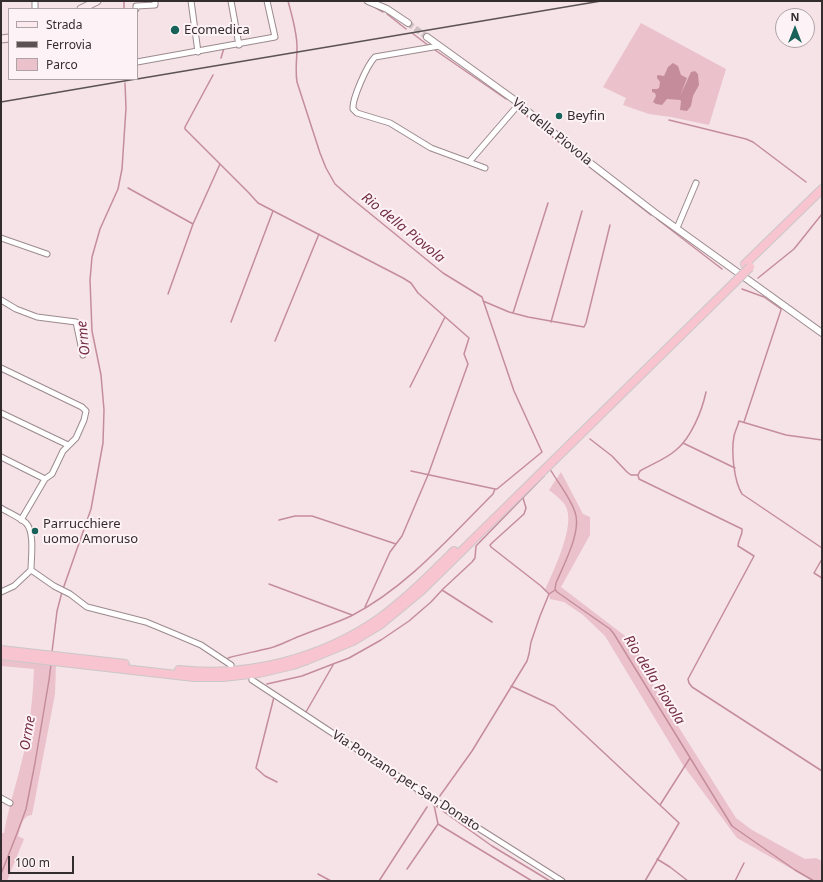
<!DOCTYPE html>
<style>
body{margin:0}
#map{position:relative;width:823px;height:882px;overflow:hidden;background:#f5e3e7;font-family:"Noto Sans",sans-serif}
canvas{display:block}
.frame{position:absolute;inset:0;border:2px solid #342d2f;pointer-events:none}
.legend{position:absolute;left:8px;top:8px;width:130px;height:72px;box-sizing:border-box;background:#fdf2f5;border:1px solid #ada3a6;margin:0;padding:5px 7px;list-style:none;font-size:12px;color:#342d2f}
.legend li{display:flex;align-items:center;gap:8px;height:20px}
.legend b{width:20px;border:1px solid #ada3a6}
.north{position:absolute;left:775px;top:8px;width:40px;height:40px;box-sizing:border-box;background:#fdf2f5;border:1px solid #ada3a6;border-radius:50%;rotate:0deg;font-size:11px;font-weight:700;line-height:16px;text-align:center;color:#342d2f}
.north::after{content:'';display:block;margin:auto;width:14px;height:18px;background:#186259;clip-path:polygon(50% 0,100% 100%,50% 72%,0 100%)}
.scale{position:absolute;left:8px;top:856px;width:66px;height:18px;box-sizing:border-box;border:2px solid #342d2f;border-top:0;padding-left:5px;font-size:12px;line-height:14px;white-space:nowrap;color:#342d2f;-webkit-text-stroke:3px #fdf2f5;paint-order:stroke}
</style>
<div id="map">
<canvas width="823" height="882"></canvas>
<div class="frame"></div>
<ul class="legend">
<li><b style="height:5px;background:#fce9ee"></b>Strada</li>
<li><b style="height:5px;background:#5b5254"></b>Ferrovia</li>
<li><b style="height:11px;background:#ebc2cc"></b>Parco</li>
</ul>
<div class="north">N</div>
<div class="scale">100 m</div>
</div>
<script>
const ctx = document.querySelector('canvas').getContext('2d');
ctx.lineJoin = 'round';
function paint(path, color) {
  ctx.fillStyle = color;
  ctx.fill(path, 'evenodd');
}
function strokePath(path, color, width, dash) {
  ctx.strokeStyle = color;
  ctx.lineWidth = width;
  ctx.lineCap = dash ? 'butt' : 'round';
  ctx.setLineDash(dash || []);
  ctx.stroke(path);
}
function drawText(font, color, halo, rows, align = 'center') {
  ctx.font = font + ' "Noto Sans",sans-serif';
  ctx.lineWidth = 4;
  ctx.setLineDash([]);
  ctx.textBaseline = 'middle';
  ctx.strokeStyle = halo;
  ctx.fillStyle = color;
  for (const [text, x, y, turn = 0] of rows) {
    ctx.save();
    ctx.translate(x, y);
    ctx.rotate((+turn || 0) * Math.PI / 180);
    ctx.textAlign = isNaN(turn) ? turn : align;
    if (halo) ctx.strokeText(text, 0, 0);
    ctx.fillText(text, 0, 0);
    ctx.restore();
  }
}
paint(new Path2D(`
 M641 23 726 69 709 125 671 117 649 114 623 105 626 98 603 87Z
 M561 472 583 514 590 517V535L561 587 633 642 659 696 736 818 752 830 805 859 816 858 822 861V881H813L737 838 683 765 605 636 583 615 564 602 550 599 549 594 545 590C553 571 577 524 565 505 561 499 554 494 549 490Z
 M1 658 56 664 55 694 32 815C22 815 21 828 18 836L24 839 7 881H1V833H4C9 805 18 779 24 752 30 725 33 696 34 669L1 666Z`), '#ebc2cc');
paint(new Path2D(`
 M673 63 678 66 681 75 687 78 680 96 691 72 695 71 698 74 699 85 693 96 691 106 687 111 680 110 681 101 680 100 667 99 662 105 656 104 653 102 656 96 655 93 652 92V89H657L659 88 660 82 657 78V76L658 75 664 76 668 67Z`), '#c58d9b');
strokePath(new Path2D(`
 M124 1V9
 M376 8 383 12
 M387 14 406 29
 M412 33 429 46
 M435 50 506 99
 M221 58 224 48
 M213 75 185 127V129L249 193 258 203 403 278 411 283 418 293 469 338 464 354 468 364 428 475 402 536 390 552 365 607
 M518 109 578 158 651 215
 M669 120 746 139 753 142 806 182
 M128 188 193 224
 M657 219 722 269
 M758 278 794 249 822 214
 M742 289 764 297 781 309V310L744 422
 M168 294 193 224 220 164
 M483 301 509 312 528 317 584 327 586 323 610 225
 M513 313 548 203
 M231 322 273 211
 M551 322 582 211
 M275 341 319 234
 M410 387 445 317
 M590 439 612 456 627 472 631 475H638
 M822 440 786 435 739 421C738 426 735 431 734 436 731 452 734 481 742 494L822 548
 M683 443 735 468
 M550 469C558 483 570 497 575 512 582 531 564 564 556 583L555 589 557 592 610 629 614 634 732 826 795 870 814 881
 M411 471 495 489
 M638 475 639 479 742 529C743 535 738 539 738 546L754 556 688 679 689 683 692 687 822 771
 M638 475 640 471C652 464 666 459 676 450 691 438 702 411 706 392
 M523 498 526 508 524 514 493 542 490 545 491 547 541 586 549 594
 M279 520 295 516H312L396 544
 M822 559 814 573 822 578
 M269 584 352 615
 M63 589 91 509 103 443 104 410 101 375 92 331 90 280 92 257 100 229 118 189 122 169 126 108 125 83
 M442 590 492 622
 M52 652 57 611 62 592
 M228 658C241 654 254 652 266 649 278 647 289 640 300 636 317 629 334 624 351 616 406 588 450 537 493 494L495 489H497L542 452 514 391 482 297 443 273 351 198 335 184 326 168 320 153 297 82C295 70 297 59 297 47 297 32 292 16 288 1
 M267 684 302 676 333 664 349 658 381 640 409 621 431 602 443 589 472 562 475 558 476 546 544 476
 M511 686 554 706 677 821 679 823 645 881
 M274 697 256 768 265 776 277 782
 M306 712 333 665
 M366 759 398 781
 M416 793 429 801
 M437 800 472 751 527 661 529 654 531 642 540 616 549 594 555 590
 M433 804 492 846 550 881
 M434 805 438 824 532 881
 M660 805 690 758
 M657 859 670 867 688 881
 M407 869 438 824
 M1 874 16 836 26 809 35 763 49 680 51 664
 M318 874 331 881
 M379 881 427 807
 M735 881 744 863`), '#c58d9b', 1.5);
strokePath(new Path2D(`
 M408 23 427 37`), '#cebfc2', 6, [6, 3]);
const minor = new Path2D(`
 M35 1V9
 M191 1 198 52
 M231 1 239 45
 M136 9V6L155 5V1
 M439 46 375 57C367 65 352 99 353 109L357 113 390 123 431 148 469 162 519 104
 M137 62 275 37 267 1
 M469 162 485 168
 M677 228 696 183
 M1 238 47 254
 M1 300 16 309 37 317 76 322 83 355
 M1 368 82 407 86 411 84 420 76 438 63 451 52 474 45 479 21 520
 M1 413 68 445
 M1 457 45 479
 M1 508C9 513 19 517 26 523 35 532 31 558 31 570L14 586 1 592
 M31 570 54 586 70 594 87 607 146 622 175 634 201 645 231 665
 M252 680 434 800 562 881
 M1 798 10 803`);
const tertiary = new Path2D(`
 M368 1 387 9 408 23
 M427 37 513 99 590 163 655 213 822 333`);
const secondary = new Path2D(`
 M81 9 97 1
 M1 39 9 38`);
const trunk = new Path2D(`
 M745 264 822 189
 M1 650 125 664
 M1 655 194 677H223L259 673 293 665 307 660 353 641 381 624 421 591 734 283
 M179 670C248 678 323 658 380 618 407 598 431 574 454 551`);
strokePath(minor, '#9b8a8e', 7);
strokePath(tertiary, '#9b8a8e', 8);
strokePath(secondary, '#9b8a8e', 9);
strokePath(trunk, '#cac8c9', 10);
strokePath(minor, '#fff', 5);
strokePath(tertiary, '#fff', 6);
strokePath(secondary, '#fce9ee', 7);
strokePath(trunk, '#f8c4d0', 8);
strokePath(new Path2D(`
 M137 79 601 1
 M1 102 136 79`), '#5b5254', 1.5);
const trunkBridge = new Path2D(`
 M734 283 750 267`);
strokePath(trunkBridge, '#cac8c9', 10, []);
strokePath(trunkBridge, '#f8c4d0', 8);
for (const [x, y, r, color] of [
 [175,30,5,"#186259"],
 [559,116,4,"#186259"],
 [35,531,4,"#186259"]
]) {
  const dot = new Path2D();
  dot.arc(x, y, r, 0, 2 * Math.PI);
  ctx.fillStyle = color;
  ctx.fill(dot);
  strokePath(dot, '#fdf2f5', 1.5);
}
drawText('13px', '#342d2f', '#fdf2f5', [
 ["Ecomedica",184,30],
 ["Beyfin",567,116],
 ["Parrucchiere",43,524],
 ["uomo Amoruso",43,539]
], 'left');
drawText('13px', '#342d2f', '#fdf2f5', [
 ["Via della Piovola",552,132,39],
 ["Via Ponzano per San Donato",406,781,33]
]);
drawText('italic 14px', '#742f46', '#fdf2f5', [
 ["Rio della Piovola",403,228,39],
 ["Orme",84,338,-96],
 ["Rio della Piovola",654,680,58],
 ["Orme",28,733,-80]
]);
</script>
